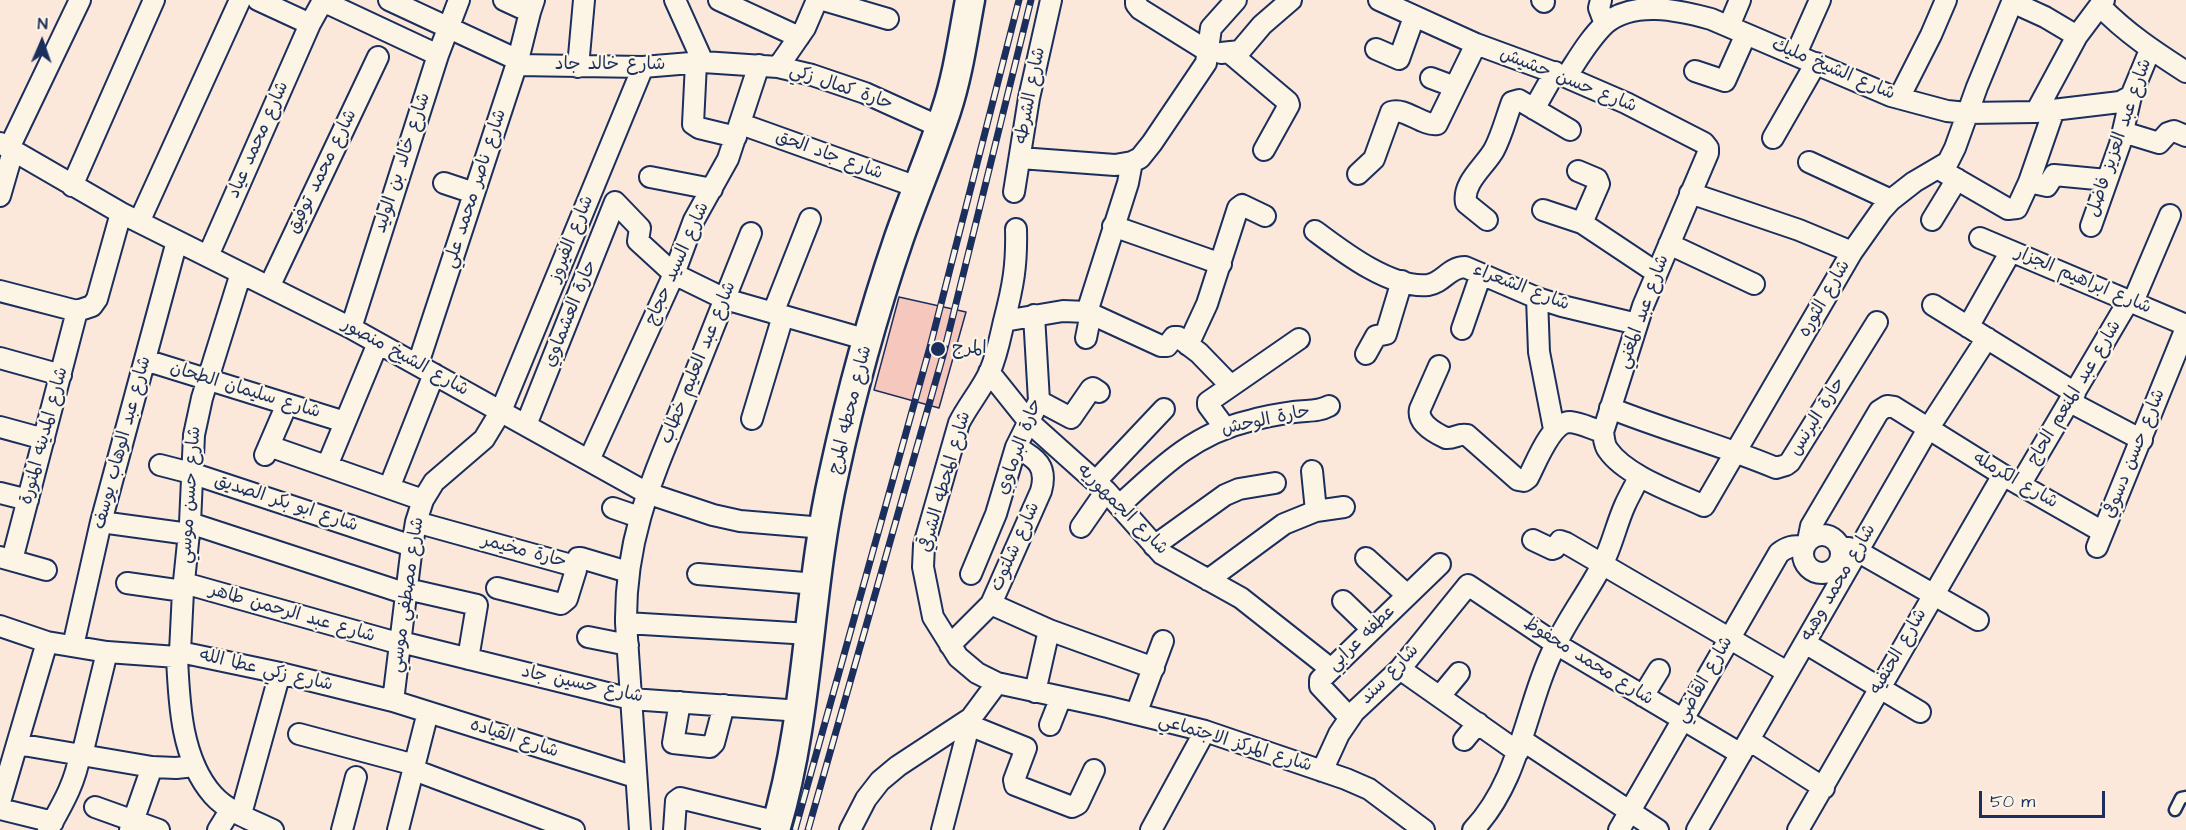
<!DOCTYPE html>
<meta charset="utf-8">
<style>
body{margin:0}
#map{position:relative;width:2186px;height:830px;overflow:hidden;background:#fbe8da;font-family:"Architects Daughter",sans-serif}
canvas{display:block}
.north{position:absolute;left:12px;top:12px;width:60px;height:60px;-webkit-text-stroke:4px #fcf5e5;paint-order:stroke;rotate:2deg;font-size:16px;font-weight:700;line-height:24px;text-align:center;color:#1b2f5e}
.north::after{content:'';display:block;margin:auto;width:21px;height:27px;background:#1b2f5e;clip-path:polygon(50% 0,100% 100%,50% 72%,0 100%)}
.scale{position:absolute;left:1979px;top:791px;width:126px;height:27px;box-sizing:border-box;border:3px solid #1b2f5e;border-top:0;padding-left:8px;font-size:18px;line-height:21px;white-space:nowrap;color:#1b2f5e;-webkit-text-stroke:4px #fcf5e5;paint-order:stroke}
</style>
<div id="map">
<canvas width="2186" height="830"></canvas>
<div class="north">N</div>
<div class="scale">50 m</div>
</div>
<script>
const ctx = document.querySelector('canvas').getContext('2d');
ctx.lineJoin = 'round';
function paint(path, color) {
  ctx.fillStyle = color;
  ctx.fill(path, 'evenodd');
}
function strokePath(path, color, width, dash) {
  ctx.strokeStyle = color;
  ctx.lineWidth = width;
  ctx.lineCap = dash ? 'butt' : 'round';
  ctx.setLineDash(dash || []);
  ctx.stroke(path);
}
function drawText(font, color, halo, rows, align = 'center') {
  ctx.font = font + ' "Architects Daughter","Playpen Sans Arabic",sans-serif';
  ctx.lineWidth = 4.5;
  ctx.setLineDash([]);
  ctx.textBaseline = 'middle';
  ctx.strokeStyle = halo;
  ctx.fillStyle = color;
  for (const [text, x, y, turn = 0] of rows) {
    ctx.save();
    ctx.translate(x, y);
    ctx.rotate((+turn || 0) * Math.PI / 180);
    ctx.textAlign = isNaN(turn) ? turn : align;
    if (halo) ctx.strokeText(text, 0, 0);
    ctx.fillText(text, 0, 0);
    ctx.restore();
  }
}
const building = new Path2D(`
 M899 297 966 312 939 408 874 390Z`);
paint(building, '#f5c7bd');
strokePath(building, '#1b2f5e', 1.5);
const service = new Path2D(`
 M2175 810 2181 798 2186 797`);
const minor = new Path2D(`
 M258 0 310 24
 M389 0 518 60
 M504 0 530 12
 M675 0 703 62
 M719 0 799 37
 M823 0 888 19
 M1136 0V4L1140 9 1209 52
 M1379 0 1476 44 1566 77 1626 103 1704 143 1708 148V153L1643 306 1603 432C1604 438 1604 445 1608 450 1626 476 1676 493 1704 506L1852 252 1881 211 1891 200 1914 182 1948 162 1955 148 1977 87 2013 0
 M1542 0 1544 2
 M1601 0 1599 8 1605 24
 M2012 2 2045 17 2077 36
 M2100 6C2126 33 2155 52 2186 72
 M1729 26 1740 0
 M1376 49 1399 59 1414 17
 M1221 53 1240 51 1262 25 1291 0
 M1230 53 1288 102 1289 105 1264 150
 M1796 54 1820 0
 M696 63 693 124 699 128 736 137
 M517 65 643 67 703 62 778 67 812 75 865 93 940 127
 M578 67 584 0
 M778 67 805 28 817 0
 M1695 71 1725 81 1746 34
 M1566 77C1578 59 1589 39 1605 24 1633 0 1678 10 1711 19L1891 96 1947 111 1967 113 2036 112 2120 102 2131 96
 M1431 78 1455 87
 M1899 98 1931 35 1946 0
 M1534 109 1555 72
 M2036 112 2077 36 2104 0
 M741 124 917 187
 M2123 132 2159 143 2168 133 2174 131 2186 136
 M1773 138 1816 63
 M0 143 121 213 351 328 647 493 713 515 740 521 824 528
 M9 148 80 0
 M1020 158 1115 165 1132 162 1140 158 1152 143 1206 63 1211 28 1236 0
 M1809 162 1891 200
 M1939 169 2008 209 2017 208 2029 182 2054 110
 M1578 171 1597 179 1599 184 1582 223
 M1358 174 1374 159 1391 112C1405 107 1422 126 1437 124L1476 44
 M650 177 712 189
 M2029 182 2047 186 2054 175 2107 180
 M444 183 474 193
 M72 186 154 0
 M1014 192 1029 98 1051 0
 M1690 193 1799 230 1852 252
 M0 196 13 151
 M1543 210 1582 223 1657 273
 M1487 220 1466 203C1462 183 1485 166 1494 150 1502 135 1506 118 1512 102L1519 100 1570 130
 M1932 220 1957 179
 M139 222 240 0
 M1113 226 1221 264
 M2091 226 2120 144 2131 96 2150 50
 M1016 229C1017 265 1013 287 1004 321 1000 338 997 355 990 371 982 389 968 405 959 423L924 545 923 567 933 617 958 657 977 673 997 683 1108 707 1205 731 1346 779 1369 789 1424 830
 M1315 231C1343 252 1391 289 1428 285 1443 283 1449 267 1465 267L1537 298 1562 306 1637 324
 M1980 238 2186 325
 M1669 244 1754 284
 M208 256 310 24 320 6 325 4 331 5 438 55
 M269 287 378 57
 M0 291 77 311 92 306 97 299 121 213
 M1537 298 1539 352 1554 429
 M2133 302 2170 215
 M1933 305 2075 393
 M1087 312 1128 183 1132 162
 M773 313 810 219
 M1004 321 1063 311 1087 312 1161 346H1167L1174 337H1178L1199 353 1231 386
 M1968 327 2011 251
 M351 328 438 55 459 0
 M1462 329 1481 274
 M1086 338 1091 313
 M1188 345 1207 304 1238 208 1242 205 1265 216
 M1366 354 1376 336 1386 334 1402 281
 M0 358 61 375
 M145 360 345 422
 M418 364 518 60 530 12 534 0
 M1439 366 1420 409C1417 423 1435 433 1446 438 1454 439 1459 433 1467 435L1518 480 1524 481 1528 478C1536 463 1551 422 1570 422 1581 423 1592 429 1603 432
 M989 372 1029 422 1106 491 1162 554 1241 598 1331 669
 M1039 401 1071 418 1091 389 1093 388 1099 392
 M2070 402 2142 440
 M1610 408C1665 430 1721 445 1776 468L1786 465 1790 462 1877 322
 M752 419 783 316
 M526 425 615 202 640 228 638 241 674 274 725 299 868 340
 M0 427 44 439
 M1225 428 1208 405V402L1299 339
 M269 446 423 500
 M265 455 287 404
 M589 460 674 274 694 220 728 159 759 65
 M160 465 191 473 412 546
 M327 466 378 343
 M1312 471 1316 511
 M1096 481 1164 409
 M2020 485 2129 300
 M389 488 434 374
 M0 493 28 500
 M1120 505C1160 468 1194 434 1249 421 1263 417 1279 414 1294 412 1307 410 1318 412 1329 406
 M613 508 639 517
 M101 522 189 534
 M416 522 571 565H575L578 558H581L628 572
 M190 523 407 594
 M1081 527 1106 491
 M1803 554a19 19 0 1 1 38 0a19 19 0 1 1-38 0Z
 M1533 540 1552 549 1555 548 1560 541 1566 543 1787 672
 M1808 541 1811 526 1879 411 1887 406 1894 407 2003 475 2103 532
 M1154 546 1225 495 1239 489 1275 483
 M2097 547 2186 328
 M1841 548H1849L1857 551 1978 620
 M0 557 46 570
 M1366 558 1407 595
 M12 560 77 311
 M698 574 816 584
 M971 574 996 514 1016 447 1039 401 1034 315
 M1208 580 1284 524 1316 511 1344 507
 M127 583 183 591
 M184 583 401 644
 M497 588 561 604 567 599 576 570 575 565
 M407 589 477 605 468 659
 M1343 601 1372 629
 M991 604 1049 630 1154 668
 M626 623 810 634
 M0 626 47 642 107 652 177 657 180 652 280 673 393 701 635 777
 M588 637 628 645
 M401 642 631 699 801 711
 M1805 643 1920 712
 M950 645 991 604 1041 491C1048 466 1036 458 1016 447
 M73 646 101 522 177 241
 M180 652 183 591 190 523 194 435 202 398 241 273
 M177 657C179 702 181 759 213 795 228 812 254 821 273 830
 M1400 669 1518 752
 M1035 692 1049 630
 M1440 696 1459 673
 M1643 696 1659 670
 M393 701 412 546 416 522 423 500 434 482 484 439 501 411 643 67
 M680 702 673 743 710 747 714 743 724 705
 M1136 714 1163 641
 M1350 718 1320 686V680L1440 564
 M969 725 1026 748 1014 780 1015 785 1072 807 1078 804 1094 770
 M1050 725 1061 697
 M299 734 415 765
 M1464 740 1478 723
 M1522 740 1658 830
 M1749 740 1824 788
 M17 744 152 767 176 768 195 766
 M82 755 107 652
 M414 770 574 830
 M1322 771 1339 734 1354 712 1400 669 1468 585 1556 644 1741 754
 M0 802 47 642
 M95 807 159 830
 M0 809 53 822
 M241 814 280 673
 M48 830C62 805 75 784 80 754
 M130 830 152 767
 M218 830 231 809
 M342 830 356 777
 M398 830 428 712
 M640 830 626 623C625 536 653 477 685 399 707 343 729 288 751 233
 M674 830 676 801 680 798 778 822
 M850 830 866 799 880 781 898 766 971 718 997 683
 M942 830 971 718
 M1151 830 1205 731
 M1473 830C1522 778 1525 705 1556 644 1569 617 1588 592 1602 565 1612 546 1616 525 1625 505 1629 496 1635 486 1639 477
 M1619 830 1779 553C1787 547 1793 545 1804 547
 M1697 830 1928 429 1987 338
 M1798 830 2003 475`);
const secondary = new Path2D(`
 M775 830C810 714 807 591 834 473 851 394 873 314 899 238 914 195 932 153 946 111 958 75 963 37 970 0`);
strokePath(service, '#1b2f5e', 15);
strokePath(minor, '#1b2f5e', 24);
strokePath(secondary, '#1b2f5e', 33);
strokePath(service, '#fcf5e5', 10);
strokePath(minor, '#fcf5e5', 20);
strokePath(secondary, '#fcf5e5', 28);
const rail = new Path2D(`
 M795 830 930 347 1019 0
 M808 830 944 352 1031 0`);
strokePath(rail, '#1b2f5e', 7);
strokePath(rail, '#fcf5e5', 4.5, [14]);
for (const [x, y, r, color] of [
 [938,349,8,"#1b2f5e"]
]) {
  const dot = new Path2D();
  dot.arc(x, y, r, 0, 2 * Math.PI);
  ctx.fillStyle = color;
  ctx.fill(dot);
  strokePath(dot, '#fcf5e5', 2);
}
drawText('18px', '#1b2f5e', '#fcf5e5', [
 ["شارع خالد جاد",610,65],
 ["شارع الشيخ مليك",1833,70,23],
 ["شارع حسن حشيش",1568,81,22],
 ["حارة كمال زكي",841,88,19],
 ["شارع الشرطه",1031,96,-79],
 ["شارع عبد العزيز فاضل",2120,138,-71],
 ["شارع محمد عياد",259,140,-66],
 ["شارع جاد الحق",829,156,20],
 ["شارع خالد بن الوليد",403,163,-72],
 ["شارع محمد توفيق",323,172,-64],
 ["شارع ناصر محمد علي",476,189,-72],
 ["شارع الفيروز",572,239,-68],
 ["شارع السيد حجاج",678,264,-66],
 ["شارع ابراهيم الجزار",2083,281,23],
 ["شارع الشعراء",1521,288,21],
 ["شارع الثوره",1825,299,-60],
 ["شارع عبد المغني",1644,312,-70],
 ["حارة العشماوي",571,314,-68],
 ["شارع الشيخ منصور",405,358,29],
 ["شارع عبد العليم خطاب",699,363,-68],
 ["شارع سليمان الطحان",245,391,17],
 ["شارع عبد المنعم الحاج",2075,393,-59],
 ["شارع محطه المرج",851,410,-76],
 ["حارة البرنس",1818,417,-58],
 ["حارة الوحش",1266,421,-12],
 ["شارع المدينه المنورة",45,436,-75],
 ["شارع عبد الوهاب يوسف",123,443,-75],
 ["حارة البرماوي",1020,447,-70],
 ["شارع حسن دسوقي",2135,454,-68],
 ["شارع الكرمله",2015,481,30],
 ["شارع المحطه الشرقي",946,482,-74],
 ["شارع حسن موسي",191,495,-86],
 ["شارع ابو بكر الصديق",286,504,18],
 ["شارع الجمهوريه",1122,510,45],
 ["شارع شلتوت",1016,547,-66],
 ["حارة مخيمر",524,552,15],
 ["شارع محمد وهبه",1839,583,-60],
 ["شارع مصطفي موسي",408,595,-82],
 ["شارع عبد الرحمن طاهر",292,614,16],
 ["عطفه عرابي",1362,639,-44],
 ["شارع الحنفيه",1899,652,-60],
 ["شارع محمد محفوظ",1588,662,32],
 ["شارع زكي عطا الله",266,671,13],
 ["شارع سند",1390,675,-46],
 ["شارع القاضي",1705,680,-60],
 ["شارع حسين جاد",582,685,12],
 ["شارع القياده",514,739,18],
 ["شارع المركز الاجتماعي",1235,744,17]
]);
drawText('18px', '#1b2f5e', '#fcf5e5', [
 ["المرج",952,349]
], 'left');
</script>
